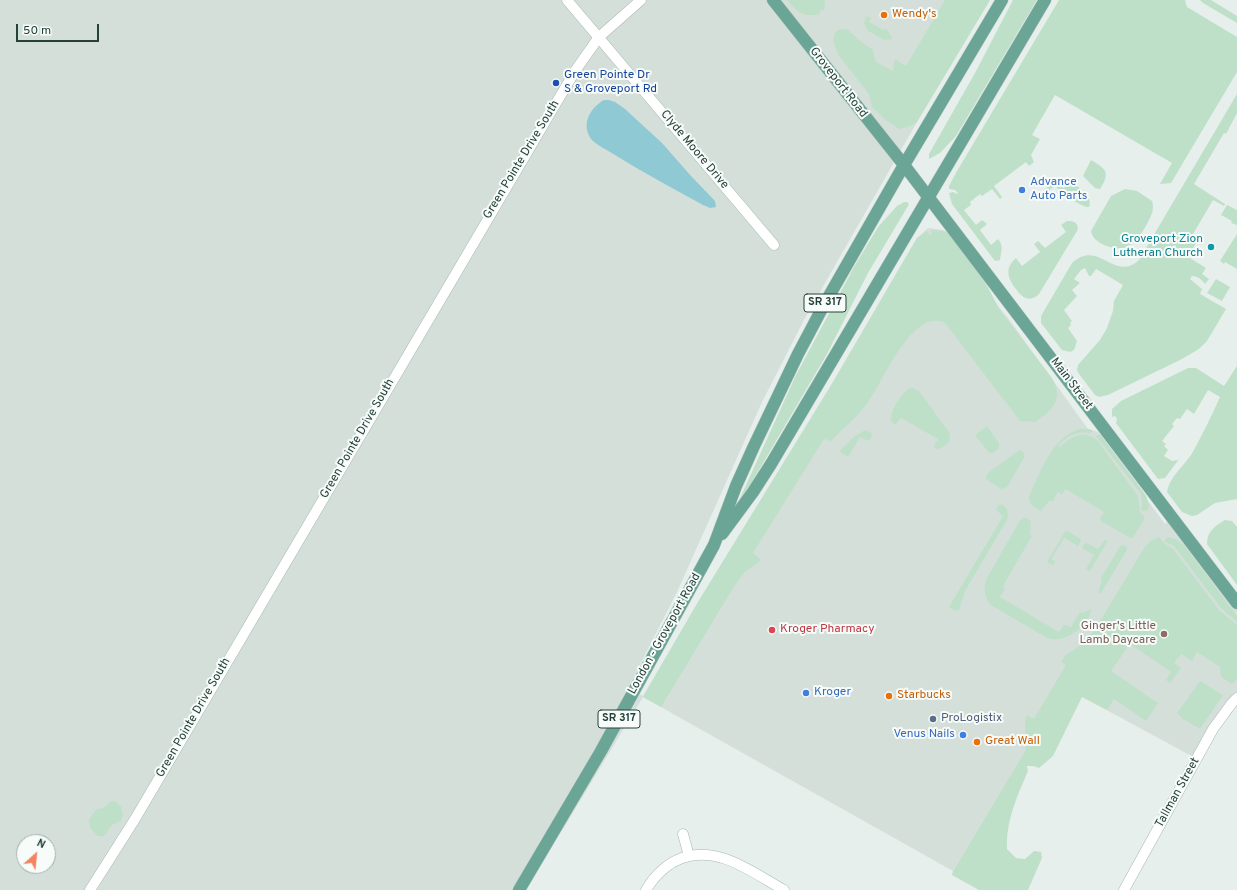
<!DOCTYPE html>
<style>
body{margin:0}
#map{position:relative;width:1237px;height:890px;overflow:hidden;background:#e6efeb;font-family:Overpass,sans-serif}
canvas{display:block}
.north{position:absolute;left:16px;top:834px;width:40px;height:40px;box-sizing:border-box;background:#f7fbf9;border:1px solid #a3b1ad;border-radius:50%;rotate:27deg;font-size:11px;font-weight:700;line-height:16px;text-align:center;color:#24423a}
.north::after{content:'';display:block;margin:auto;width:14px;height:18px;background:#f4845f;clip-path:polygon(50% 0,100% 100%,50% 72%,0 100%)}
.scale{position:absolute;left:16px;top:24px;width:83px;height:18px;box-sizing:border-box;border:2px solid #24423a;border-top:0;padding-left:5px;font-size:12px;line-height:14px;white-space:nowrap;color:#24423a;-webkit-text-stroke:3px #f7fbf9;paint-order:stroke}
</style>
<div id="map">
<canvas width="1237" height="890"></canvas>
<div class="north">N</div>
<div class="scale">50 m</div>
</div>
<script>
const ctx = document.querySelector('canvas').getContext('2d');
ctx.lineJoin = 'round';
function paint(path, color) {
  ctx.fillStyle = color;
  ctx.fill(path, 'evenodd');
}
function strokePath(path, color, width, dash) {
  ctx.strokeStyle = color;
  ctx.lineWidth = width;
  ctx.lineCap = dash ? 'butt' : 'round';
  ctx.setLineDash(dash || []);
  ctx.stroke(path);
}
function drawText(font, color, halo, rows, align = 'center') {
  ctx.font = font + ' Overpass,sans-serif';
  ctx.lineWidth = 4;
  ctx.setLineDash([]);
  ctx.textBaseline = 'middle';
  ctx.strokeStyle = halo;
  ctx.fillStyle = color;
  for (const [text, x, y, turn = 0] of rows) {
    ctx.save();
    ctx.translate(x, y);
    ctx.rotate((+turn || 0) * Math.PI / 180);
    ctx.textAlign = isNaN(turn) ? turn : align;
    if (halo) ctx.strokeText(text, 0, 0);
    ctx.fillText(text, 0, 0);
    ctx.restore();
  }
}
paint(new Path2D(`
 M0 0H990L917 122 805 318 762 402 677 592 628 688 643 696 698 602 834 380 917 238 928 228 943 230 950 233 982 274 996 304 1008 318 1088 429 1098 432 1102 437 1139 485 1146 496 1148 501 1165 524 1172 516 1237 603V698L1197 759 1064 687 953 871 643 697 526 890H0ZM24 842H48V866H24Z`), '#d4dfda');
paint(new Path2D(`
 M787 0H825L824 10 820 11V14C804 18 797 12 787 0Z
 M945 0H990L917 122 910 126 900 129 888 122 872 107 869 94 839 56 833 41 835 33 838 30 847 29 860 41 873 50 876 62 893 71 894 61 896 60 906 66Z
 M1013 0H1037L956 136 940 153 929 159V154L975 73Z
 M1059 0H1185L1187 7 1237 37V72L1171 183 1160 184 1172 163 1055 95 1032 135 1040 139 1031 155 1034 162 1029 166 1026 162 994 186 1002 197 1000 199 992 189 982 196 980 194 970 202 971 205 964 210 976 225 982 220 987 224 980 230 991 245 998 239C1004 246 1001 252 1000 260L995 261 952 204 949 193 953 192 957 194 958 193 955 190 949 189V186L957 171Z
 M1200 0H1211L1237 16V23L1203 3Z
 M866 16 871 18 869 22 884 30 886 28 892 38 891 39 884 40 868 31 864 23Z
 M1237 94V113L1226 134 1224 133 1194 184 1225 204 1224 206 1213 200 1193 234 1199 238 1188 257 1206 268 1202 274 1209 279 1205 284C1202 280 1198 276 1192 276L1190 279 1202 289 1200 294 1226 309 1207 341 1199 349 1182 359 1108 395 1099 397 1095 395 1079 374 1077 370 1078 365 1100 340 1107 328 1113 311 1114 301 1123 285 1096 269 1091 276H1089L1085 268 1081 270 1074 279 1080 283 1072 290 1077 296 1064 310 1072 321 1070 323 1071 325 1068 328 1077 341 1074 350 1070 352 1062 350 1041 323V316L1072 263C1099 238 1114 283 1139 260Z
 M1091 160C1106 169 1111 172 1100 189L1095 188 1083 176Z
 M1054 183 1064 188 1067 184C1076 182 1094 197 1089 207 1082 208 1060 192 1055 186L1048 191 1046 188Z
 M1125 189 1137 191 1152 201C1155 210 1151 216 1147 224 1139 237 1132 251 1115 248 1110 247 1105 246 1100 243 1096 240 1092 237 1091 231L1111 196Z
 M904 202H907L909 204 908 206 868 273 827 354 749 487 737 505 796 375 854 267 878 227 897 206Z
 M1227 205 1237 210V225L1231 223 1232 221 1221 215Z
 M1067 221C1073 221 1077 222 1078 228L1077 231 1039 294C1030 303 1022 298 1016 289 1008 279 1004 268 1016 258L1022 266 1040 252 1034 244 1038 241 1045 248 1066 232 1061 225Z
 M933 230 943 231 951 235 979 272 1000 310 1052 378C1064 400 1053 410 1035 422L1020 421 945 323C913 307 883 381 869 401 859 416 843 428 831 441L824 439 753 553 761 560 745 572 735 585 661 707 643 697 698 602 829 389 917 238 927 231 931 236 932 234 930 231Z
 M1237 234V269L1225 262 1224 264 1220 261Z
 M1216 279 1230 287 1222 301 1207 293Z
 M1237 366V499L1215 503 1197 515 1192 516 1182 512 1167 492C1170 475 1186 465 1194 450 1203 433 1212 415 1220 397L1208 390 1194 414 1187 409 1180 419 1177 418 1172 424 1174 426 1162 441 1166 444 1164 446 1168 450 1164 456 1172 461 1178 460 1182 455 1165 478 1158 479 1116 423 1117 419 1115 416 1112 417V409L1121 401 1188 368H1196L1224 386Z
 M910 388H913L919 391 949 432C953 441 945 448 936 449L934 446 938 439 901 418 895 425 891 421C889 412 902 392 910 388Z
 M987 426 999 443V448L993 453H989L975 435Z
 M1080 429H1089L1093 431 1090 433C1078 430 1066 436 1058 446L1060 447C1071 436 1085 429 1098 441L1138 496 1140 512 1145 518 1132 539 1101 521 1100 518 1104 512 1066 489 1061 495 1060 492 1057 493 1053 501H1049L1041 511C1036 509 1029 504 1029 498 1030 493 1033 487 1035 483 1044 463 1056 435 1080 429Z
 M865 430 872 433 871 439 867 441 860 437 848 457 841 453 840 451 855 436Z
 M1100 434 1146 496 1149 506 1148 510 1142 511 1141 494 1096 436Z
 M1021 450 1024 453 1025 456 1007 487 1001 489 986 479V477L989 472 1018 451Z
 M1002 504 1007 509 1008 518 965 591 959 610 956 611 949 607 1003 516 996 510 998 506Z
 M1024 518H1026L1031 521 1030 534 1032 536 1003 586 1005 589 1000 597 1059 632 1064 625 1071 627 1080 612 1082 613 1091 609C1090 626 1064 644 1047 638L991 605C985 598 983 589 986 580L1019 522Z
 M1225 520 1232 521 1237 527V585L1207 544C1207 531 1215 526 1225 520Z
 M1066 530 1080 539 1081 541 1078 546 1064 538 1051 559 1055 561 1053 565 1047 562Z
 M1159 537 1164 543 1173 549 1219 610 1237 625V679L1232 684 1221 677 1220 667 1197 652 1192 661 1181 654 1174 663 1181 668 1170 683 1166 680 1171 672 1130 644 1111 671 1158 703 1146 721 1114 699 1107 710 1082 697 1053 756 1039 768 1033 766H1027L1028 771C1017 797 1006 820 1007 849L1016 858 1025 859 1034 851 1041 852 1042 858 1028 890H979L952 875 953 871 1025 751C1028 740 1022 725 1027 715L1034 719 1066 665 1061 662C1065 654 1071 652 1078 647 1084 642 1089 637 1094 631L1146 545 1152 540Z
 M1168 537 1176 539 1184 545 1237 616V622L1221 608 1174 546 1165 542V540Z
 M1106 539 1107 542 1090 571 1086 569 1094 555 1082 548 1085 543H1087L1098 549Z
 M1121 545 1126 546 1127 550 1101 593 1098 594 1101 583V578Z
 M1200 681 1223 695 1200 729 1183 719 1177 713Z
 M111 801H115L121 806 123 815 121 821 112 825 104 836H98L90 828 89 819 97 809 104 808Z`), '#bfe0c8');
paint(new Path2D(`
 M604 100H609L615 102 625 109 662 143 691 176 715 201 716 207 710 208 703 205C674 189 644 173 615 155 609 151 598 146 592 140 580 125 590 108 604 100Z`), '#8ec9d4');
const street = new Path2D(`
 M567 0 774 245
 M683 834 689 856
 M90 890 135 819 575 71 599 37 641 0
 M646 890C655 875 666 864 682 858 719 845 753 873 784 890
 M1124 890 1213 729 1232 703 1237 698`);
const primary = new Path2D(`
 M773 0 904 165 1237 603
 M722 534 753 492 771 464 1045 0
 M519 890 601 751 714 545 736 486 754 446 798 354 825 303 904 165 1002 0`);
strokePath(street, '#a8b8b2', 11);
strokePath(primary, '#c2cac8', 13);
strokePath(street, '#fff', 10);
strokePath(primary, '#6aa596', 12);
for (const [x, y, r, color] of [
 [884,15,4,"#e8710a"],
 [556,83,4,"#1a4fb4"],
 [1022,190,4,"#3f7fe0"],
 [1211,247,4,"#0f9aa8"],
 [772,630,4,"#e0444e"],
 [1164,634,4,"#8d6e63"],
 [806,693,4,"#3f7fe0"],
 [889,696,4,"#e8710a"],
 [933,719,4,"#5c6f8a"],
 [963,735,4,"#3f7fe0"],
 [977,742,4,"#e8710a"]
]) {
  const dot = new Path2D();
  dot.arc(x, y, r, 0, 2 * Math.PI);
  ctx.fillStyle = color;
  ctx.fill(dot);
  strokePath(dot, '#f7fbf9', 1.5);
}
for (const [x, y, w] of [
 [825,303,42],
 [619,719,42]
]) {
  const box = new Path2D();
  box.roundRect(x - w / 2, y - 9, w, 18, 3);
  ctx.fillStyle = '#f7fbf9';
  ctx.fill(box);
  strokePath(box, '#24423a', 1);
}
drawText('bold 11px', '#24423a', null, [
 ["SR 317",825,303],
 ["SR 317",619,719]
]);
drawText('12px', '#c56008', '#f7fbf9', [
 ["Wendy's",892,15],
 ["Starbucks",897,696],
 ["Great Wall",985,742]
], 'left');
drawText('12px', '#164399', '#f7fbf9', [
 ["Green Pointe Dr",564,76],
 ["S & Groveport Rd",564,90]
], 'left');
drawText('12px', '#24423a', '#f7fbf9', [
 ["Groveport Road",838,83,52],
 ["Clyde Moore Drive",694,150,50],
 ["Green Pointe Drive South",522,160,-59],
 ["Main Street",1071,384,53],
 ["Green Pointe Drive South",358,439,-60],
 ["London - Groveport Road",665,634,-61],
 ["Green Pointe Drive South",194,718,-60],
 ["Tallman Street",1178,793,-61]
]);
drawText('12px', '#366cbe', '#f7fbf9', [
 ["Advance",1030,183],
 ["Auto Parts",1030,197],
 ["Kroger",814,693],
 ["Venus Nails",955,735,"right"]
], 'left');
drawText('12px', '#0d838f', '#f7fbf9', [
 ["Groveport Zion",1203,240],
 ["Lutheran Church",1203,254]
], 'right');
drawText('12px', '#785e54', '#f7fbf9', [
 ["Ginger's Little",1156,627],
 ["Lamb Daycare",1156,641]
], 'right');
drawText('12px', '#be3a42', '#f7fbf9', [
 ["Kroger Pharmacy",780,630]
], 'left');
drawText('12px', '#4e5e75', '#f7fbf9', [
 ["ProLogistix",941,719]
], 'left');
</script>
